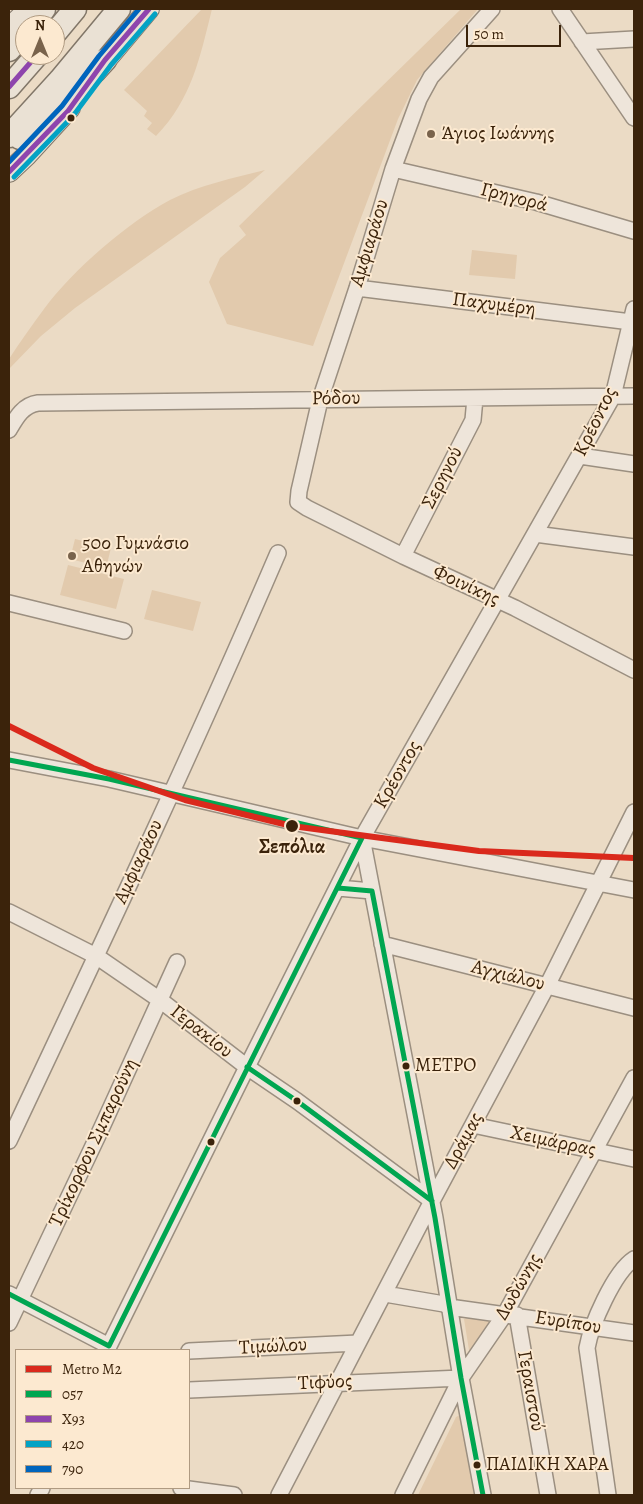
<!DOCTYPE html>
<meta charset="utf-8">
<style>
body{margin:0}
#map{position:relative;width:643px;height:1504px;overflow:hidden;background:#ebdbc5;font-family:Alegreya,serif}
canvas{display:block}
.frame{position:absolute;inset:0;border:10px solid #3b230b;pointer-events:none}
.legend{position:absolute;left:15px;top:1349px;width:175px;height:140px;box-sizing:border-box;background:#fce9d0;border:1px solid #af9a81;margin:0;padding:6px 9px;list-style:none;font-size:15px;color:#3b230b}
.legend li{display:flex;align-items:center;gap:10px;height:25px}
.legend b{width:25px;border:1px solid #af9a81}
.north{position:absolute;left:15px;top:15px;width:50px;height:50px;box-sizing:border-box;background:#fce9d0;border:1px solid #af9a81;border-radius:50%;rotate:0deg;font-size:14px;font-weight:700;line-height:20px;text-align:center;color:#3b230b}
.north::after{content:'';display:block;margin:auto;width:18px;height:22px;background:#79634c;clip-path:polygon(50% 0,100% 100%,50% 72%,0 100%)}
.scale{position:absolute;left:466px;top:25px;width:95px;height:22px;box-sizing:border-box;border:2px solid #3b230b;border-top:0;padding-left:6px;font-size:15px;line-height:18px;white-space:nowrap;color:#3b230b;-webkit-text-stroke:4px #fce9d0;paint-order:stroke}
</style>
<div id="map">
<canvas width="643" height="1504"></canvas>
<div class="frame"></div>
<ul class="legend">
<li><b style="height:6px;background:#da291c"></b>Metro Μ2</li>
<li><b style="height:6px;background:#00a651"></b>057</li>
<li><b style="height:6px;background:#8e44ad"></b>X93</li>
<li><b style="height:6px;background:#03a2c4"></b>420</li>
<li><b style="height:6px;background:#0065bd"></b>790</li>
</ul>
<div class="north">N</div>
<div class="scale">50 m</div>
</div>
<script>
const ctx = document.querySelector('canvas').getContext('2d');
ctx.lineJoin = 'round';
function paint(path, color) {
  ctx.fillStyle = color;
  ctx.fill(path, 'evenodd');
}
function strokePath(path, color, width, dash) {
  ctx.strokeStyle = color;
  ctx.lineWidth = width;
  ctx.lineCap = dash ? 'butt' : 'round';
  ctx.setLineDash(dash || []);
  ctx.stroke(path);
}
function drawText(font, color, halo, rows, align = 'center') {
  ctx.font = font + ' Alegreya,serif';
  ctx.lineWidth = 4;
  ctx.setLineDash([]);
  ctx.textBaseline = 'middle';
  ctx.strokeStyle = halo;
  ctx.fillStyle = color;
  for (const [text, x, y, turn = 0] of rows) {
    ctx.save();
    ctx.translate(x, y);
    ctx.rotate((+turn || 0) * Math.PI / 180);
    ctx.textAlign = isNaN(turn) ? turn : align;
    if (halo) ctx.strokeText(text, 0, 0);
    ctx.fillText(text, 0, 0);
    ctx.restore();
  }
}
paint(new Path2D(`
 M202 9H212C200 57 192 99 156 136L147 129 152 123 144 116 147 111 124 90Z
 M461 9H478L417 80 398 119 313 346 227 324 209 282 220 258 246 235 239 226Z
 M265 170 245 187 75 308 41 336 9 369V359C20 342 32 325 44 309 72 271 128 222 170 200 200 185 233 178 265 170Z
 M472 250 517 255 515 279 469 275Z
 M75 539 111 548 106 568 70 559Z
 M68 565 124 579 116 609 60 595Z
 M152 590 201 602 193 631 144 619Z
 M467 1318 489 1320 491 1324 475 1351 469 1350 464 1319Z
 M460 1415 476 1495H418L456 1417Z`), '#e2caad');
const minor = new Path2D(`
 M492 9 431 77 419 99 393 169 357 288 320 400 299 491 298 502 307 508 403 556 515 608 634 670
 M560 9 634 118
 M582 42 634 39
 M393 169 536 202 634 231
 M357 288 631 322
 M9 430C16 418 23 405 38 403L634 396
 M580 456 634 464
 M535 534 634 547
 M403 556 473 420 475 398
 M9 603 124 631
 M9 760 109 779 362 838 634 890
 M362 838 435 1218 461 1378 483 1495
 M338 888 372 891
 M9 912 96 956 160 1000 247 1067 297 1101 432 1201
 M382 944 634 1008
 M473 1125 634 1159
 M9 1141C101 946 193 751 278 553
 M9 1294 109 1346
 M385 1294 444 1304 449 1307 634 1333
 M517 1315 548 1495
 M9 1323 102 1127 177 962
 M107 1350 247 1067 362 838 613 396 634 309
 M189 1351 358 1343
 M189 1390 461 1378
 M181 1488 234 1495
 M38 1495 42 1488
 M279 1495 432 1201 547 986 634 812
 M403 1495 461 1378 505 1314 634 1078
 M608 1495 587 1348C591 1325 614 1272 634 1259`);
const major = new Path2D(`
 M9 28 29 9
 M96 72 149 9
 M9 172 26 156 70 108`);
const highway = new Path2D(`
 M32 25 44 9
 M55 33 75 9
 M9 50 25 32
 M9 87 37 55
 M9 136 60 80 119 9
 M20 138 60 108 105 60`);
strokePath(minor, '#9b8f80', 18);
strokePath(major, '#817668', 22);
strokePath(highway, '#817668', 25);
strokePath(minor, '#eee5da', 15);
strokePath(major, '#eae1d4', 20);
strokePath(highway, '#eae1d4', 22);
strokePath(new Path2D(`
 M9 760 109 779 362 838 109 1346 9 1294
 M338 888 372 891 435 1218 461 1378 483 1495
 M247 1067 297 1101 432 1201`), '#00a651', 5);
strokePath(new Path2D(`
 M9 87 37 55
 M9 172 68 111 105 60 149 9`), '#8e44ad', 5);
strokePath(new Path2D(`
 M14 177 73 116 111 65 155 14`), '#03a2c4', 5);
strokePath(new Path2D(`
 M9 162 62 106 99 56 139 9`), '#0065bd', 5);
strokePath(new Path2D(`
 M9 726 93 768 185 800 292 826 479 851 634 858`), '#da291c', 6);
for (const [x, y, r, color] of [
 [71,118,4.5,"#3b230b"],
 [431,134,5,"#79634c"],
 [72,556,5,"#79634c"],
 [292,826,7,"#3b230b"],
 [406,1066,4.5,"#3b230b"],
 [297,1101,4.5,"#3b230b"],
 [211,1142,4.5,"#3b230b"],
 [477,1465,4.5,"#3b230b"]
]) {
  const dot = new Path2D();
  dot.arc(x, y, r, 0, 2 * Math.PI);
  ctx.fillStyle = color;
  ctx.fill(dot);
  strokePath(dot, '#fce9d0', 2);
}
drawText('19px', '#3b230b', '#fce9d0', [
 ["ΜΕΤΡΟ",415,1066],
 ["ΠΑΙΔΙΚΗ ΧΑΡΑ",486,1465]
], 'left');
drawText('20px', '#3b230b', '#fce9d0', [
 ["Άγιος Ιωάννης",441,134],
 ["50ο Γυμνάσιο",82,544],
 ["Αθηνών",82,567]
], 'left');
drawText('20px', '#3b230b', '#fce9d0', [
 ["Γρηγορά",514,198,14],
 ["Αμφιαράου",370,243,-73],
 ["Παχυμέρη",494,305,7],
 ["Ρόδου",336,399,-1],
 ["Κρέοντος",596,422,-64],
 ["Σερηνού",443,478,-63],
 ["Φοινίκης",466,586,25],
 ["Κρέοντος",398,775,-60],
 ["Αμφιαράου",139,862,-65],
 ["Αγχιάλου",508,976,14],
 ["Γερακίου",201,1032,38],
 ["Δράμας",464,1141,-62],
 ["Χειμάρρας",553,1142,12],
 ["Τρίκορφου Σμπαρούνη",94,1143,-65],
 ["Δωδώνης",519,1287,-60],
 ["Ευρίπου",568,1323,9],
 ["Τιμώλου",273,1347,-3],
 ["Τιφύος",325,1383,-3],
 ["Γεραιστού",530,1391,80]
]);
drawText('bold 20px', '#3b230b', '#fce9d0', [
 ["Σεπόλια",292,848]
]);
</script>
